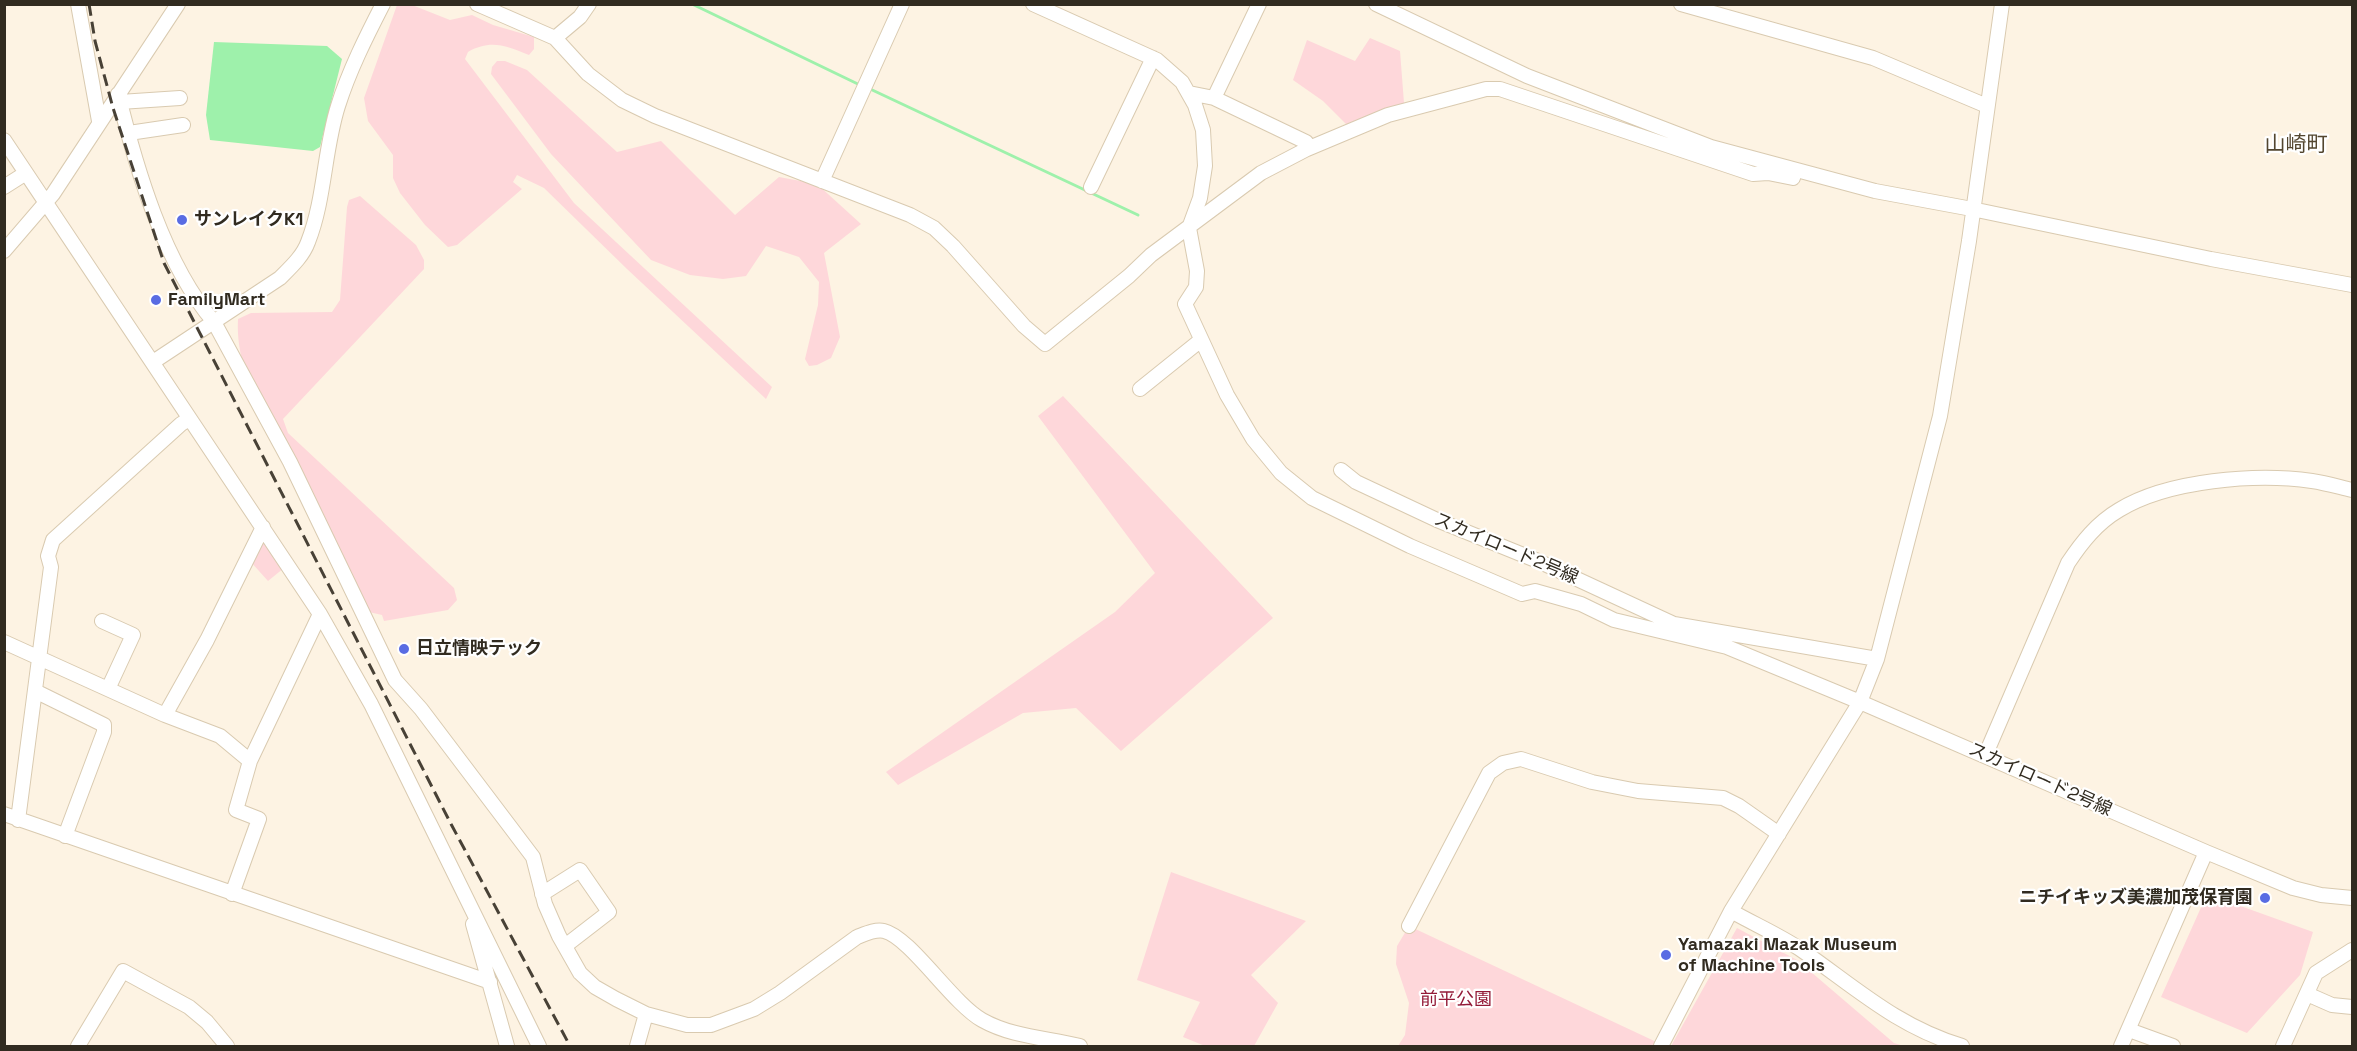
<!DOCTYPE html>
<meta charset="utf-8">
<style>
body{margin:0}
#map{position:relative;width:2357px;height:1051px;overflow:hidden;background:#fdf3e3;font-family:"Space Grotesk",sans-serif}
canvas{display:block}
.frame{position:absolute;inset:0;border:6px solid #312b20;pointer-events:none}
</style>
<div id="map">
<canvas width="2357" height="1051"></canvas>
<div class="frame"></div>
</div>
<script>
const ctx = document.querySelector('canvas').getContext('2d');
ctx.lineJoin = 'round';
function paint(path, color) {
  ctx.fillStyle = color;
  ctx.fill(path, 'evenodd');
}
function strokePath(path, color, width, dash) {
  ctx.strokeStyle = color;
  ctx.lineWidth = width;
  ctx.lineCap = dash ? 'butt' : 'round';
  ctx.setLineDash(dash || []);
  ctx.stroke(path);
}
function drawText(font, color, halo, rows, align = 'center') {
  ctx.font = font + ' "Space Grotesk","Noto Sans JP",sans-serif';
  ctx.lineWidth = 4.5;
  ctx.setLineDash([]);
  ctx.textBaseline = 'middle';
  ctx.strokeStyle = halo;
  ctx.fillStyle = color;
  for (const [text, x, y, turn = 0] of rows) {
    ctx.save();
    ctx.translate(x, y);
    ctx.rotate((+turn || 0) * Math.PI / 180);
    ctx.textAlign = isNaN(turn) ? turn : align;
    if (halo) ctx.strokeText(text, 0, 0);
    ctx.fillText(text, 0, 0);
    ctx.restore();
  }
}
paint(new Path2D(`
 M397 5H412L450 20 472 15 493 25 534 37V49L529 55C506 46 491 39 468 52L465 59 574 203 772 387 766 399 627 269 544 188 517 175 513 182 522 189 457 245 448 247 425 225 400 193 393 178V155L368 121 364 98Z
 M1370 38 1400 51 1404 103 1349 127 1323 101 1293 80 1307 40 1355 61Z
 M497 61H505L527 70 617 152 661 141 735 215 779 177 817 184 861 224 824 253 840 337 831 358 817 365 809 366 805 359 818 305 819 282 799 257 766 246 746 276 723 279 690 275 651 260 551 154 491 74 492 67Z
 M360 196 416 245 424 260V269L283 419 288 433 454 588 457 600 448 610 384 621 382 615 369 612 245 371C240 354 237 338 238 319L251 313 332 312 340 300 347 207 349 200Z
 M1063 396 1273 618 1121 751 1076 708 1023 713 898 785 886 772 1115 612 1155 573 1038 416Z
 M265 539 284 568 268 581 250 561Z
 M1171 872 1306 921 1251 975 1278 1003 1254 1046H1205L1183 1037 1200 1002 1137 980Z
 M2207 894 2313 932 2300 975 2247 1033 2161 997Z
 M1409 926 1665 1046H1398L1405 1035 1409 1003 1396 964 1397 946Z
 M1737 928 1797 960 1894 1043 1904 1046H1671Z`), '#fed7da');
paint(new Path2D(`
 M214 42 327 46 342 59 320 147 313 151 210 140 206 115Z`), '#9ef1ab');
strokePath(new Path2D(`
 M692 4 862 86
 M868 88 1138 215`), '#9ef1ab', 3);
const minor = new Path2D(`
 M78 4 99 121
 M477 4 555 38 588 74 622 100 655 116 910 215 934 228 953 246 1024 326 1045 344 1129 276 1151 255 1261 173 1307 149 1306 142 1214 98 1189 93
 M1033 4 1157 60 1182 82 1195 105 1203 130 1205 166 1200 198 1189 228 1197 271 1196 287 1185 304 1227 395 1253 439 1281 473 1312 498 1410 546 1522 594 1535 591 1581 604 1614 620 1727 647 1860 702 2206 852 2293 888 2321 895 2352 898
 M1376 4 1527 76 1711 147 1875 191 1972 209 2211 259 2352 285
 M1681 4 1873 58 1987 106
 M555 38 580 17 589 4
 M118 94C136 168 164 264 214 322L290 462 395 680 421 709 533 857 545 904 559 936 580 973 595 987 616 999 646 1014 687 1025H711L754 1009 780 993 857 937C865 934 875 929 884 931 910 937 952 1003 982 1020 1012 1037 1048 1038 1080 1046
 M1214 98 1259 4
 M120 102 180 98
 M129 133 183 125
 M4 140 320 614 371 704 539 1046
 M1307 149 1388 115 1486 89H1500L1753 174 1768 173 1793 178
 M822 181 902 4
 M4 187 26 173
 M1091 187 1153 58
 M4 251 53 194 178 4
 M153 362 280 278C291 267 303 256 308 242 325 199 324 150 338 106 349 71 366 37 383 4
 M1140 389 1201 340
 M1341 470 1356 482 1437 520 1538 561 1674 624 1877 659
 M102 621 133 635 108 689
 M4 642 165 715 220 736 250 761
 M35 691 104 725V732L65 836
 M165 715 207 640 263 527
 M1985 756 2068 563C2082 542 2097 523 2119 510 2168 480 2256 473 2312 481 2326 483 2339 487 2352 490
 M4 814 490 982
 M18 820 51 567 48 556 53 540 181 424 189 419
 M232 894 259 819 236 810 250 761 320 614
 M542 894 580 870 609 912 565 946
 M1731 911C1754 924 1779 935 1800 949 1855 987 1896 1026 1962 1046
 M473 924 507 1046
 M1409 926 1489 773 1503 763 1521 759 1592 782 1638 791 1723 798 1739 806 1779 834
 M2307 994 2332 1005 2352 1007
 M2129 1030 2173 1046
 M78 1046 123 971 189 1007 207 1022 227 1046
 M637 1046 646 1014
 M1661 1046 1731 911 1860 702 1877 659 1940 416 1969 241 2002 4
 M2121 1046 2206 852
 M2283 1046 2316 973 2352 950`);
strokePath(minor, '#d9cab0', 16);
strokePath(minor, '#fff', 14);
strokePath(new Path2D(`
 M89 4 95 41 113 108 164 263 451 824 570 1046`), '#484136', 3, [12, 6]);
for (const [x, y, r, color] of [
 [182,220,6,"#596ce3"],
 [156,300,6,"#596ce3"],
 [404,649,6,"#596ce3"],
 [2265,898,6,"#596ce3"],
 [1666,955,6,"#596ce3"]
]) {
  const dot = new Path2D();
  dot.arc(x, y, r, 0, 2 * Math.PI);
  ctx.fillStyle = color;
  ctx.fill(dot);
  strokePath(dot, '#fff', 2);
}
drawText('bold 18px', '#312b20', '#fff', [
 ["サンレイクK1",194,220],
 ["FamilyMart",168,300],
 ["日立情映テック",416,649],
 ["ニチイキッズ美濃加茂保育園",2253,898,"right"],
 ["Yamazaki Mazak Museum",1678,945],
 ["of Machine Tools",1678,966]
], 'left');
drawText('18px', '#312b20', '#fff', [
 ["スカイロード2号線",1506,549,23],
 ["スカイロード2号線",2040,780,24]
]);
drawText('18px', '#931a37', '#fff', [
 ["前平公園",1456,1000]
]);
drawText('21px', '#53462f', '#fff', [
 ["山崎町",2296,145]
]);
</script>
